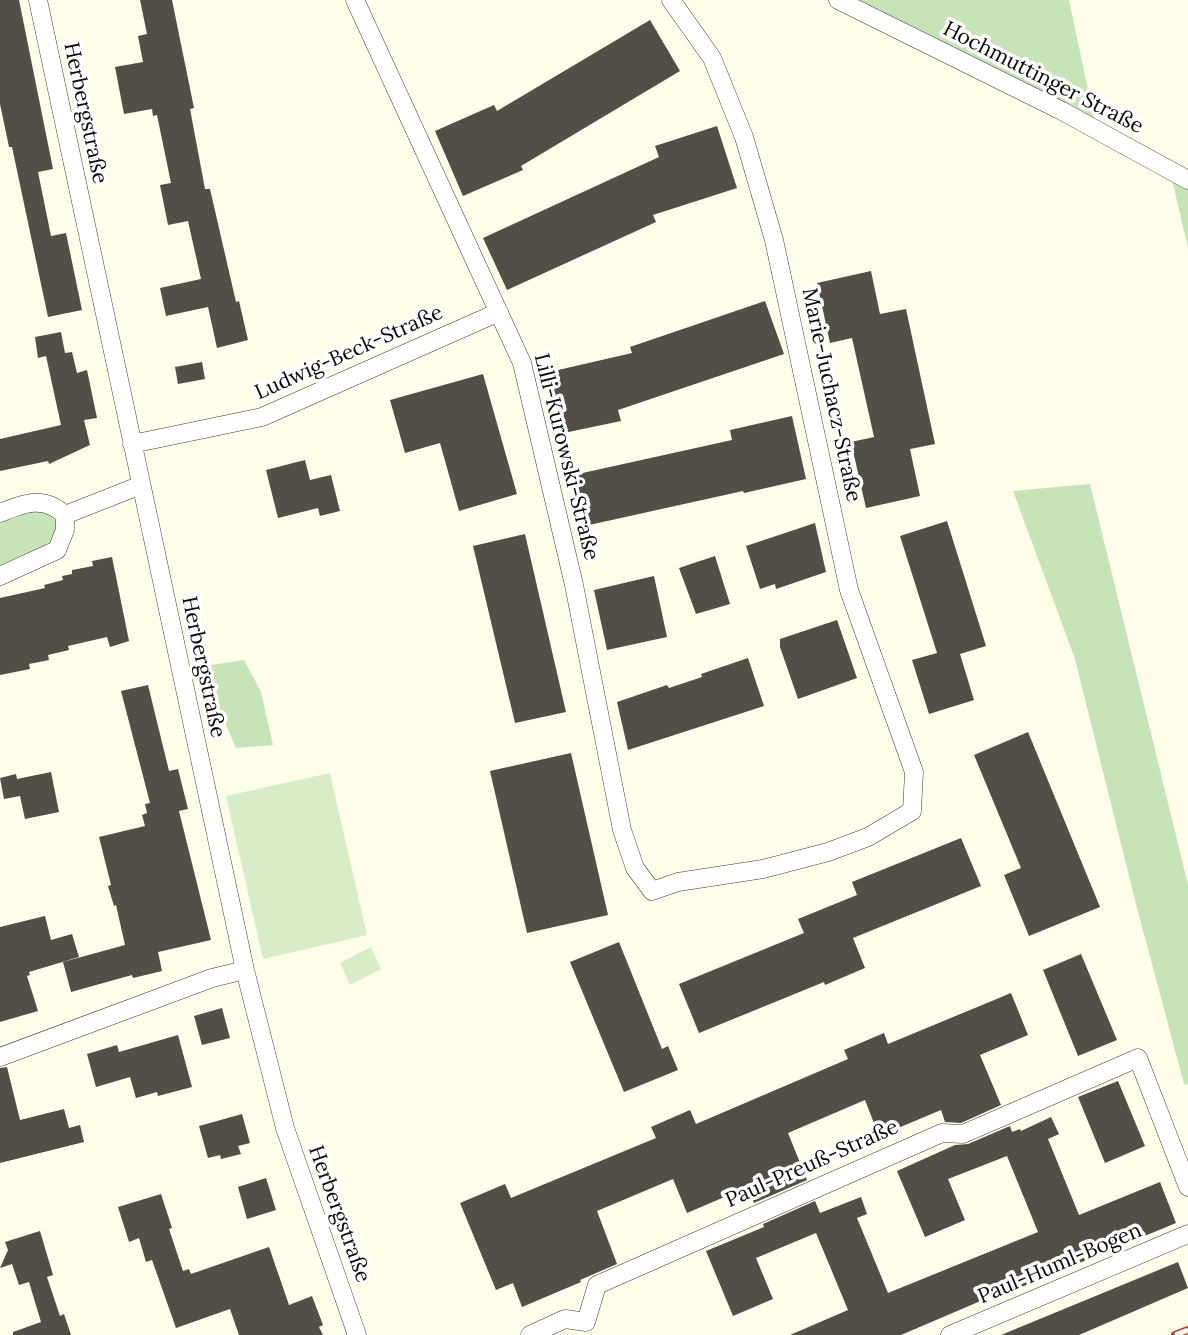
<!DOCTYPE html>
<meta charset="utf-8">
<style>
body{margin:0}
canvas{display:block;background:#fdfdea}
</style>
<canvas width="1188" height="1335"></canvas>
<script>
const ctx = document.querySelector('canvas').getContext('2d');
ctx.lineJoin = 'round';
function paint(path, color) {
  ctx.fillStyle = color;
  ctx.fill(path, 'evenodd');
}
function strokePath(path, color, width, dash) {
  ctx.strokeStyle = color;
  ctx.lineWidth = width;
  ctx.lineCap = dash ? 'butt' : 'round';
  ctx.setLineDash(dash || []);
  ctx.stroke(path);
}
function drawText(font, color, halo, rows, align = 'center') {
  ctx.font = font + ' Lora,serif';
  ctx.lineWidth = 7;
  ctx.setLineDash([]);
  ctx.textBaseline = 'middle';
  ctx.strokeStyle = halo;
  ctx.fillStyle = color;
  for (const [text, x, y, turn = 0] of rows) {
    ctx.save();
    ctx.translate(x, y);
    ctx.rotate((+turn || 0) * Math.PI / 180);
    ctx.textAlign = isNaN(turn) ? turn : align;
    if (halo) ctx.strokeText(text, 0, 0);
    ctx.fillText(text, 0, 0);
    ctx.restore();
  }
}
paint(new Path2D(`
 M828 0H1069L1096 128 829 3Z
 M1170 171 1188 183V248Z
 M1090 484 1188 885V1085L1184 1084 1136 904 1075 659 1013 491Z
 M40 509 54 515 58 525 55 538 48 548 0 567V523Z
 M244 660 261 692 273 745 236 748 220 711 211 665Z`), '#c7e4b7');
paint(new Path2D(`
 M330 773 367 935 263 959 226 796Z
 M371 947 381 969 350 985 340 963Z`), '#d9ecc8');
paint(new Path2D(`
 M0 0H19L53 169 38 172 51 236 66 233 82 310 48 317 12 147H9L0 104Z
 M140 0H172L194 108 190 109 205 189H210L236 302 239 301 248 340 217 348 208 307 166 316 160 288 201 279 188 221 168 225 160 185 171 183 157 115 153 116 152 109 124 114 115 67 143 62 138 36 147 34Z
 M650 20 680 71 521 166 523 170 463 196 435 131 494 105 497 111Z
 M717 126 737 188 653 215 656 222 507 290 483 238 659 157 655 146Z
 M871 271 880 314 906 309 935 444 910 449 920 496 866 508 851 442 874 437 852 338 830 343 817 283Z
 M765 301 784 354 618 410 621 421 559 434 545 373 632 353 630 347Z
 M61 332 65 353 72 352 77 373 87 370 97 418 84 420 90 445 49 464 48 461 0 471V439L61 425 46 356 38 358 35 337Z
 M202 362 205 379 178 384 175 367Z
 M483 374 517 494 459 511 440 443 405 453 390 400Z
 M792 416 806 479 744 493 743 491 580 527 569 476 732 440 730 430Z
 M305 460 310 480 331 475 340 511 320 516 318 508 278 518 266 470Z
 M947 521 986 646 960 654 974 700 929 714 912 660 937 653 900 536Z
 M815 523 826 572 776 589 775 584 760 589 746 546Z
 M525 534 566 712 515 723 473 546Z
 M715 556 730 604 696 614 679 568Z
 M112 557 129 641 110 647 107 637 68 646 69 650 48 655 49 660 29 664 30 669 0 675V598L45 588 44 585 63 580 62 576 72 574V570L93 566 92 561Z
 M654 576 667 637 607 650 594 590Z
 M837 620 857 678 798 699 780 647V639Z
 M748 658 764 706 628 750 617 702 667 685 669 688 702 677 701 674Z
 M148 685 169 771 178 769 188 809 179 811 211 940 158 952 162 971 133 978 132 975 71 992 63 962 125 945 116 905 114 906 108 886 111 885 99 837 145 826 142 815 147 813 145 804 150 803 121 691Z
 M1028 732 1100 907 1029 936 1004 875 1021 868 974 755Z
 M571 753 608 915 527 933 490 771Z
 M51 772 59 812 25 819 20 796 4 799 0 778 16 774 17 779Z
 M961 838 981 886 853 938 865 968 825 985 824 982 699 1033 679 984 804 933 798 919 857 895 852 882Z
 M45 916 51 940 72 934 79 957 29 972 30 975 27 976 38 1011 0 1022V927Z
 M619 942 662 1049 668 1046 678 1070 624 1092 570 962Z
 M1081 954 1117 1040 1078 1056 1043 970Z
 M1011 993 1028 1035 980 1055 1001 1105 961 1123 945 1122 941 1110 879 1136 865 1100 788 1133 807 1180 754 1203 748 1187 687 1213 673 1179 597 1211 617 1264 580 1280 581 1282 522 1307 513 1283 496 1290 460 1203 505 1184 511 1198 656 1138 651 1127 690 1110 696 1124 848 1059 844 1050 884 1033 888 1044Z
 M222 1008 230 1038 202 1045 194 1016Z
 M178 1035 192 1087 158 1096 157 1092 136 1098 130 1077 96 1087 87 1054 117 1045 119 1052Z
 M7 1067 20 1120 64 1109 69 1128 80 1125 84 1142 0 1163V1068Z
 M1118 1081 1145 1146 1105 1163 1078 1097Z
 M242 1114 250 1143 238 1146 241 1154 221 1159 220 1155 208 1158 199 1126Z
 M1051 1117 1059 1134 1048 1139 1079 1215 1160 1182 1176 1223 1019 1288 1018 1285 901 1335H790L848 1310 816 1233 756 1258 773 1299 733 1316 706 1251 764 1227 763 1224 815 1201 820 1213 861 1197 867 1214 857 1218 888 1293 1038 1232 1007 1156 948 1179 965 1220 925 1237 897 1171 955 1145 968 1144 1010 1126 1012 1132 1020 1129 1021 1131Z
 M266 1178 276 1210 247 1219 238 1187Z
 M161 1194 172 1228 169 1229 183 1271 189 1269 191 1274 269 1247 289 1305 312 1296 323 1325 319 1327 323 1335H239L230 1309 176 1328 152 1260 146 1262 139 1238 129 1242 118 1207Z
 M40 1231 53 1275 47 1277 60 1316 64 1314 71 1335H13V1332L41 1322 29 1282 19 1285 12 1264 0 1268 8 1250 5 1242Z
 M1178 1262 1188 1288 1079 1335H1001Z`), '#524e48');
const street = new Path2D(`
 M38 0 245 970 285 1128 357 1335
 M355 0 522 363 574 585 622 830 635 868 652 891 678 882 763 869 828 852 868 837 912 811 914 772 849 590 774 240 744 137 712 58 671 0
 M838 0 1062 111 1188 180
 M132 444 262 417 499 312
 M0 513C24 503 44 495 65 515V530L57 550 0 576
 M65 515 141 485
 M0 1057 212 978 245 970
 M586 1322 597 1285 942 1133 963 1134 1138 1058 1188 1187
 M530 1335 565 1319 586 1322
 M950 1335 1188 1234`);
strokePath(street, '#3d3d3d', 19);
strokePath(street, '#fff', 18);
const rail = new Path2D(`
 M1175 1335 1188 1330`);
strokePath(rail, '#ad4030', 8);
strokePath(rail, '#fff', 5, [16]);
drawText('21px', '#0a0a0a', '#fff', [
 ["Hochmuttinger Straße",1043,78,27],
 ["Herbergstraße",85,113,78],
 ["Ludwig-Beck-Straße",349,353,-24],
 ["Marie-Juchacz-Straße",831,395,78],
 ["Lilli-Kurowski-Straße",566,457,76],
 ["Herbergstraße",203,667,78],
 ["Paul-Preuß-Straße",812,1164,-24],
 ["Herbergstraße",339,1214,70],
 ["Paul-Huml-Bogen",1060,1264,-23]
]);
</script>
